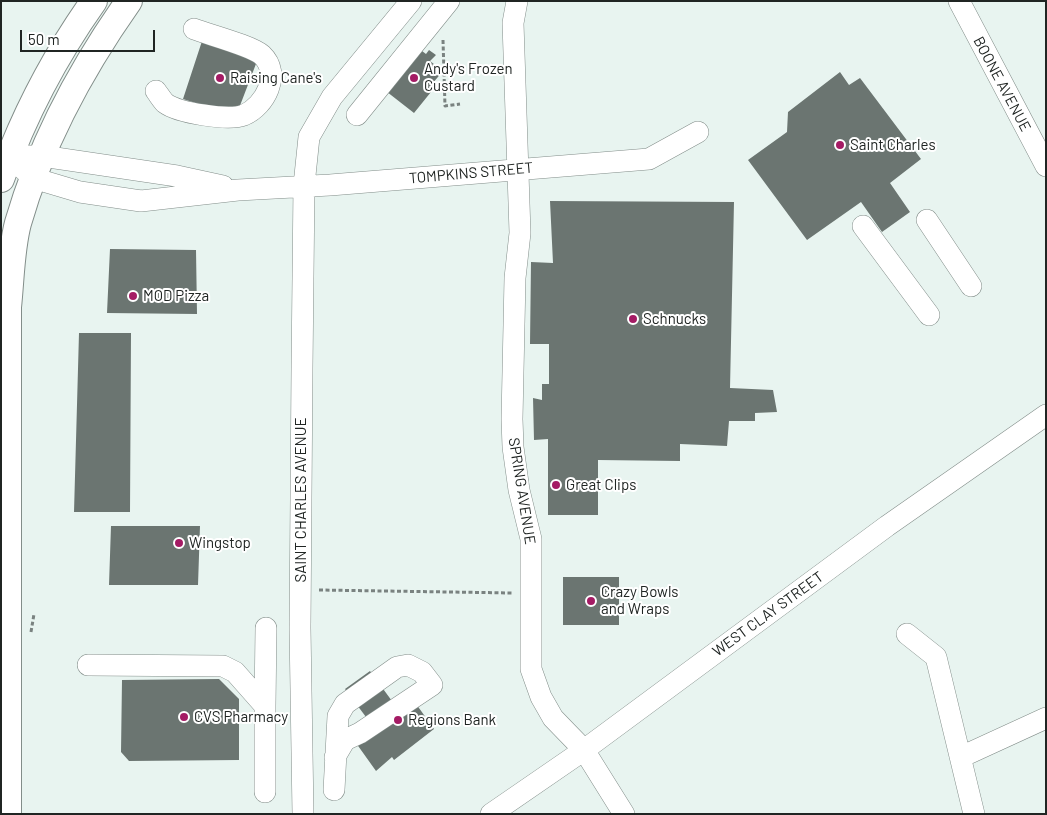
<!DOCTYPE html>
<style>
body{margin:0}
#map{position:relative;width:1047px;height:815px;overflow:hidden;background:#e8f4f0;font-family:Barlow,sans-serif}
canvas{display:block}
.frame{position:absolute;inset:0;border:2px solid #202523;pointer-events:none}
.scale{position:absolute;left:20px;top:30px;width:135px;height:22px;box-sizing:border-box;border:2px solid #202523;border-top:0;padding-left:6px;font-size:15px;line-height:18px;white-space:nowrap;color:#202523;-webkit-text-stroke:4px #fff;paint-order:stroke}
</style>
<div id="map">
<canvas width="1047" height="815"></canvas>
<div class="frame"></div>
<div class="scale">50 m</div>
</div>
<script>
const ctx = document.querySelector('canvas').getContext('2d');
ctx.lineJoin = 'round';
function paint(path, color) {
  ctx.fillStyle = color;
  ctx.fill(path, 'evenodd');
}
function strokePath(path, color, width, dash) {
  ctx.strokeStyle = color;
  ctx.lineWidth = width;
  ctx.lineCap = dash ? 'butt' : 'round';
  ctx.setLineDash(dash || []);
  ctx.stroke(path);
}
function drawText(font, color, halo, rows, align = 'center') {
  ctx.font = font + ' Barlow,sans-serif';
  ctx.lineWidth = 4;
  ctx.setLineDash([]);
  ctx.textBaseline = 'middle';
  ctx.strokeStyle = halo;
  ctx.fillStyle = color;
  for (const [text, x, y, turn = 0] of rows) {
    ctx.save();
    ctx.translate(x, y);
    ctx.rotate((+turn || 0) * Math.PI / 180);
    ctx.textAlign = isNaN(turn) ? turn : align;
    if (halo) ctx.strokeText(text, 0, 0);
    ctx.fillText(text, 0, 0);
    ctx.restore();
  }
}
paint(new Path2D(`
 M203 38 259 56 236 116 183 99Z
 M418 48 426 54 429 50 436 55 430 61 443 71 432 84 435 87 414 113 382 88Z
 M840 72 849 85 860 78 921 159 890 183 910 212 882 232 861 202 807 240 748 160 787 132 788 112Z
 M550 201 734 202 730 388 773 390 777 412 755 413V421H729L727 446 680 444V461L598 460V515H548V439L534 440 533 398 542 400V384H549V344H530L531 262 553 263Z
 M110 249 196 250 197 314 107 313Z
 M79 333H131L130 512H74Z
 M111 526H200L198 585H109Z
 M563 577H619V625H563Z
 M370 671 400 712 414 701 434 729 394 760 392 757 376 771 356 743 375 729 345 689Z
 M219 679 239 699V760L129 761 121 752 122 680Z`), '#6b7571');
const minor = new Path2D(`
 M517 1 513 23 520 233 515 278 512 419 513 447 519 490 531 539V669L541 697 553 718 584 750 624 814
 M959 1 1046 166
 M156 91C159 95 162 100 165 103 178 113 229 121 244 115 265 106 282 74 262 55 252 46 210 35 194 29
 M357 115 449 1
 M9 156 33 178 80 192 141 201 238 190 330 185 649 159 698 132
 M26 156H42L177 176 223 186
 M927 220 971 286
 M863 226 929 315
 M907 634 936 657 974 814
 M88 665 223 666 235 672 265 706V792
 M265 706 266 628
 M335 757 345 740 360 733 432 685
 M961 757 1046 718
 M334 790 338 716 345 704 397 667 408 665 422 672 432 685
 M303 814 300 628 302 369 304 185 309 137 332 97 411 1
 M491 814 584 750 887 526 1046 415`);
const major = new Path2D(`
 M1 179C24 115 55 56 94 1
 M8 814V307C11 280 11 249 18 223 41 143 81 69 129 1`);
strokePath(minor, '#828d89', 22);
strokePath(major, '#828d89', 28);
strokePath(new Path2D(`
 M443 40 445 106 460 104
 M319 590 513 593
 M31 632 34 614`), '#7a8280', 3, [4, 2.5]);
strokePath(minor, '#fff', 21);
strokePath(major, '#fff', 26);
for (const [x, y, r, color] of [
 [220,78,5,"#a41b64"],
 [414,78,5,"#a41b64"],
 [840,145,5,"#a41b64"],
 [133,296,5,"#a41b64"],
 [633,319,5,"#a41b64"],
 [556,485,5,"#a41b64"],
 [179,543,5,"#a41b64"],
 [591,601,5,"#a41b64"],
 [184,717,5,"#a41b64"],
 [398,720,5,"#a41b64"]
]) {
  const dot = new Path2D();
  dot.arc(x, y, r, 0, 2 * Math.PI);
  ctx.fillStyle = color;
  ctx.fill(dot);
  strokePath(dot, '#fff', 2);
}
drawText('15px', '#202523', '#fff', [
 ["Andy's Frozen",424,69],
 ["Custard",424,86],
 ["Raising Cane's",230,78],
 ["Saint Charles",850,145],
 ["MOD Pizza",143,296],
 ["Schnucks",643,319],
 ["Great Clips",566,485],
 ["Wingstop",189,543],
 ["Crazy Bowls",601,592],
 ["and Wraps",601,609],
 ["CVS Pharmacy",194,717],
 ["Regions Bank",408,720]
], 'left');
drawText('15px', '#202523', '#fff', [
 ["BOONE AVENUE",1002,84,62],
 ["TOMPKINS STREET",471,173,-5],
 ["SPRING AVENUE",522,491,81],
 ["SAINT CHARLES AVENUE",301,500,-90],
 ["WEST CLAY STREET",768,614,-36]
]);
</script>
